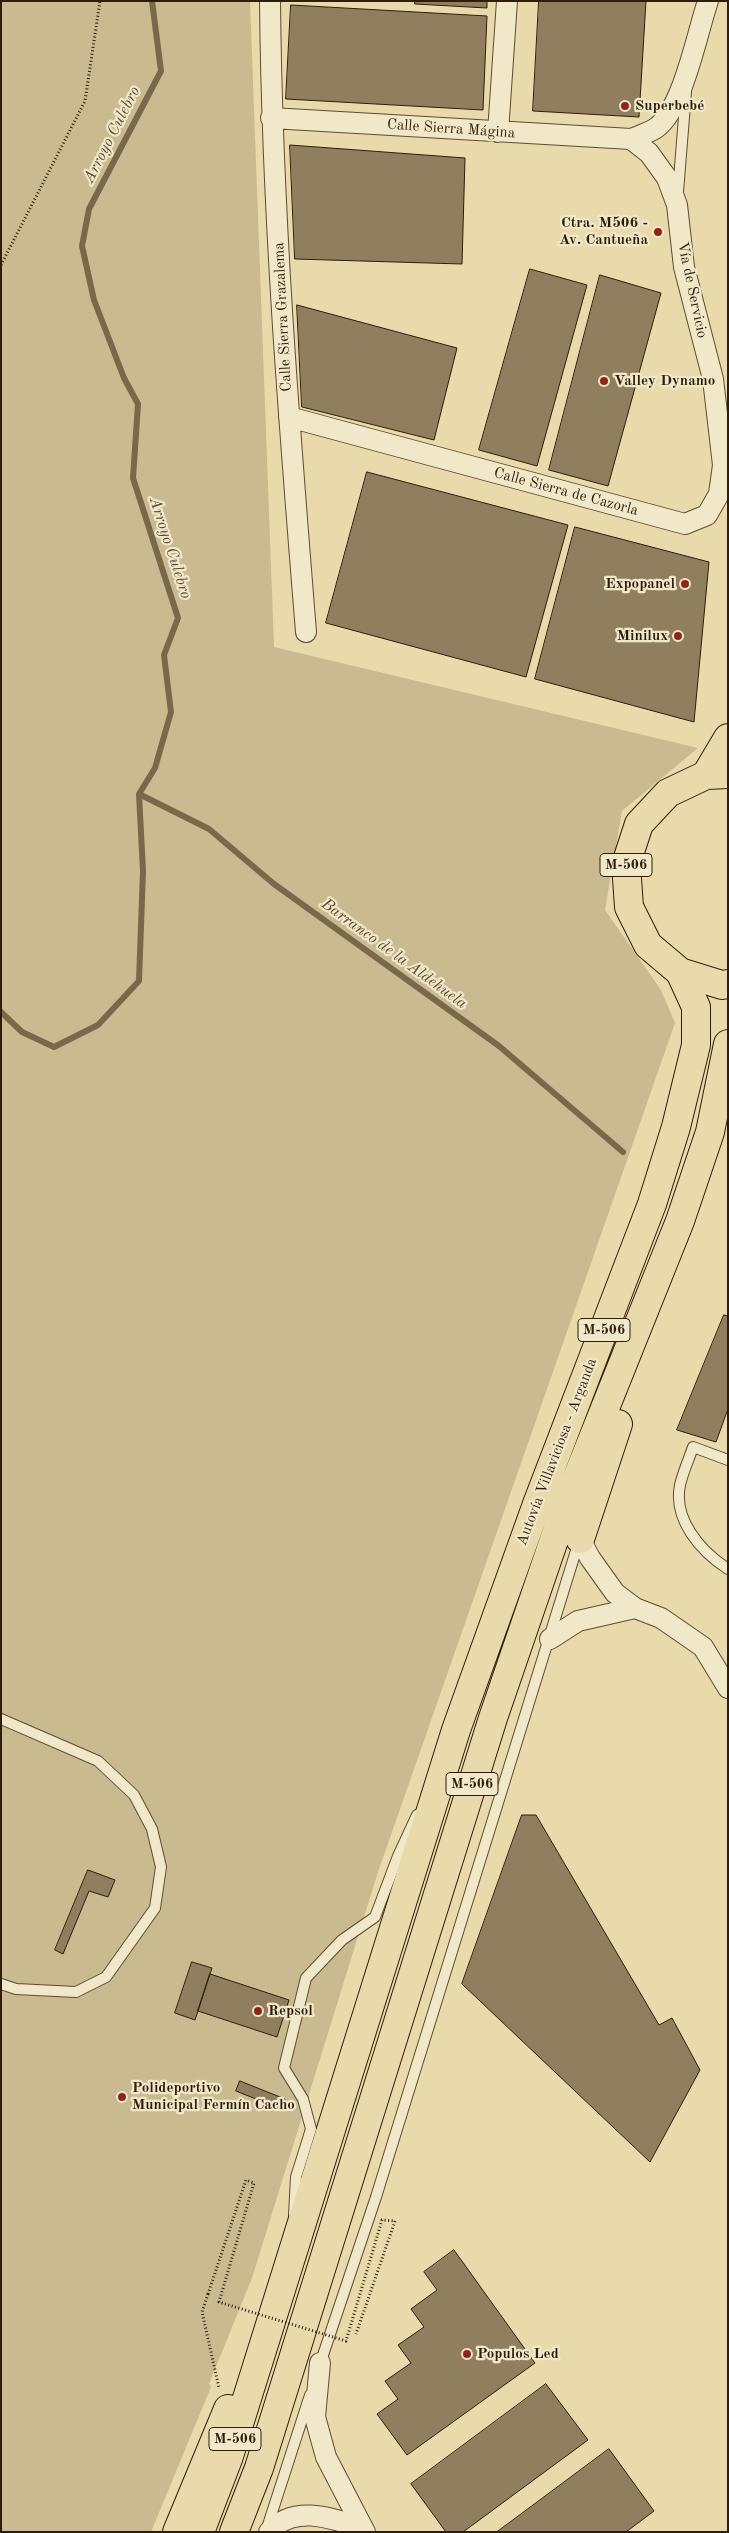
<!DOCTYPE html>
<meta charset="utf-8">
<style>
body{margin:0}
#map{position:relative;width:729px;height:2533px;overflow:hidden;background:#e9daac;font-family:"Old Standard TT",serif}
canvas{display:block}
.frame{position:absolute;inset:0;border:2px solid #2f1d09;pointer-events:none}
</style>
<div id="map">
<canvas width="729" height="2533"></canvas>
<div class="frame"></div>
</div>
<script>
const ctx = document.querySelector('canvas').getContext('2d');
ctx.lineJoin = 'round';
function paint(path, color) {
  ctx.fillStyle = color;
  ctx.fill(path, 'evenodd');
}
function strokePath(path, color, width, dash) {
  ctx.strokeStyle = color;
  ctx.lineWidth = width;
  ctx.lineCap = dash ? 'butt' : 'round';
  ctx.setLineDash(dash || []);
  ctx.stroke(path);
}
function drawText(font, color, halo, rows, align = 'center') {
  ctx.font = font + ' "Old Standard TT",serif';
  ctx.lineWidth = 4.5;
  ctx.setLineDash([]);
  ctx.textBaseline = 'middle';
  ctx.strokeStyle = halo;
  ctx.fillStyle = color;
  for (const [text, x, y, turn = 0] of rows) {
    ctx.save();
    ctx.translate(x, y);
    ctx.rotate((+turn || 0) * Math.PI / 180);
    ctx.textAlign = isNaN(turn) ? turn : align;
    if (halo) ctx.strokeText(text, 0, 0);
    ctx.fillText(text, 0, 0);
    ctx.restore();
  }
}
paint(new Path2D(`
 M1 1H250L274 647 698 748 622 811 605 910 661 990 675 1023 378 1872 252 2278 209 2384 211 2387 151 2532H1Z`), '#c9ba90');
strokePath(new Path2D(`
 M139 794 209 829 274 884 499 1046 623 1152
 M1 1012 22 1032 54 1047 98 1025 139 981 143 871 139 794 155 768 171 712 164 655 178 618 133 478 138 404 124 378 94 300 82 246 89 209 161 71 152 1`), '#79684a', 6);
const building = new Path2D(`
 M415 1H487V8L415 4Z
 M539 1H646L639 117 533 111Z
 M291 5 487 16 483 110 286 99Z
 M290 145 465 158 462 264 295 259Z
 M530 269 587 285 537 466 479 450Z
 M600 275 661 293 608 486 549 470Z
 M297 305 457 348 434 440 302 407Z
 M367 472 568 525 526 677 326 623Z
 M575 527 709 562 694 722 535 679Z
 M724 1315 728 1316V1409L716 1442 677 1430Z
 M522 1815H536L659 2025 672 2018 700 2070 650 2162 462 1984Z
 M88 1870 115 1880 108 1897 89 1891 63 1954 55 1950Z
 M192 1962 212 1968 195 2020 175 2013Z
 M210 1974 289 2000 277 2037 198 2011Z
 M240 2081 285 2099 281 2109 236 2091Z
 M454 2250 535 2363 407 2455 377 2414 398 2399 385 2381 411 2363 398 2345 424 2327 411 2309 437 2290 424 2272Z
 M546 2384 588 2440 463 2532H446L411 2484Z
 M609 2449 654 2511 626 2532H497Z`);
paint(building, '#907f5e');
strokePath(building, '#2f1d09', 1);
const lane = new Path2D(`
 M678 192 686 92
 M728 1460 693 1447C689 1459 683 1472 680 1485 673 1519 700 1551 728 1569
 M1 1719 98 1761 134 1795 152 1829 161 1867 155 1908 106 1977 76 1992 16 1989 1 1984
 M294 2214 296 2177 311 2129 303 2099 284 2068 306 1978 342 1940 375 1917 398 1856 417 1815
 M319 2367 376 2197 579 1541
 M267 2528 310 2395`);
const street = new Path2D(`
 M270 1C272 212 289 422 306 632
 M271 118 631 139C638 136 649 133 656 128 683 109 697 33 708 1
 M498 132 507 1
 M289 417 685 524 707 515 719 494 723 465 713 379 684 267 677 205 667 178 649 153 631 139
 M580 1539 590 1558 615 1593 635 1608 661 1618 703 1647 728 1688
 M550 1639 578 1621 635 1608
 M320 2363 315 2417 326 2457 365 2532
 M269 2532C294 2504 331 2518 362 2528`);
const primary = new Path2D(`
 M728 774 706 775 668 793 639 824 626 864 629 907 648 945 680 972 722 985 728 984
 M706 775 728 738`);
const highway = new Path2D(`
 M580 1539 618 1424
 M177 2532 228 2409
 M200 2532 228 2459 456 1730 537 1504 652 1204 676 1127 696 1045V1007L680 972
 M234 2532 259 2468 493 1718 565 1508 680 1221 710 1132 728 1044`);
strokePath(lane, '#5e4c32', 12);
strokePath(street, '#5e4c32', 22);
strokePath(primary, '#2f1d09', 30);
strokePath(highway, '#2f1d09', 30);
strokePath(new Path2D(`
 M1 265 85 101 100 1
 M208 2294 202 2312 219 2388`), '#2f1d09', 3, [1, 2.5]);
strokePath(lane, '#f1e7c9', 10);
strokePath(street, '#f1e7c9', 20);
strokePath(primary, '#e9daac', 28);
strokePath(highway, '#e9daac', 28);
strokePath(new Path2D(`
 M208 2294 246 2180 254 2183 219 2302 346 2341 382 2220 395 2221 356 2334`), '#2f1d09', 3, [1, 2.5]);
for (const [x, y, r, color] of [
 [625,106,5,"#8f2418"],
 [658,232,5,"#8f2418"],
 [604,381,5,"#8f2418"],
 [685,584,5,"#8f2418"],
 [678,636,5,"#8f2418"],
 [258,2011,5,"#8f2418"],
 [122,2097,5,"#8f2418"],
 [467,2354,5,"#8f2418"]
]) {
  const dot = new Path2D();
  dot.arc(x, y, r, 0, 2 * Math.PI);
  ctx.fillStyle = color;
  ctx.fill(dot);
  strokePath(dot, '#f1e7c9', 2);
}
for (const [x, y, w] of [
 [626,865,52],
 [604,1330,52],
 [472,1784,52],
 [235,2439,52]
]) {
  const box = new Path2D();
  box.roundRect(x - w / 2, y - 11.5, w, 23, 4);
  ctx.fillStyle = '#f1e7c9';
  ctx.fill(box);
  strokePath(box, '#2f1d09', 1);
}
drawText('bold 14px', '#2f1d09', null, [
 ["M-506",626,865],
 ["M-506",604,1330],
 ["M-506",472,1784],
 ["M-506",235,2439]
]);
drawText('bold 15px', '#2f1d09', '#f1e7c9', [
 ["Superbebé",635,106],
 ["Ctra. M506 -",648,223,"right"],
 ["Av. Cantueña",648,240,"right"],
 ["Valley Dynamo",614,381],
 ["Expopanel",675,584,"right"],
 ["Minilux",668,636,"right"],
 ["Repsol",268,2011],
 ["Polideportivo",132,2088],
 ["Municipal Fermín Cacho",132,2105],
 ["Populos Led",477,2354]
], 'left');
drawText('15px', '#2f1d09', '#f1e7c9', [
 ["Calle Sierra Mágina",451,129,4],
 ["Vía de Servicio",692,290,78],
 ["Calle Sierra Grazalema",283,317,-93],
 ["Calle Sierra de Cazorla",566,492,15],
 ["Autovía Villaviciosa - Arganda",557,1452,-69]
]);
drawText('italic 16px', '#5a492f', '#f1e7c9', [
 ["Arroyo Culebro",112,135,-63],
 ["Arroyo Culebro",170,548,72],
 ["Barranco de la Aldehuela",394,954,36]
]);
</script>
